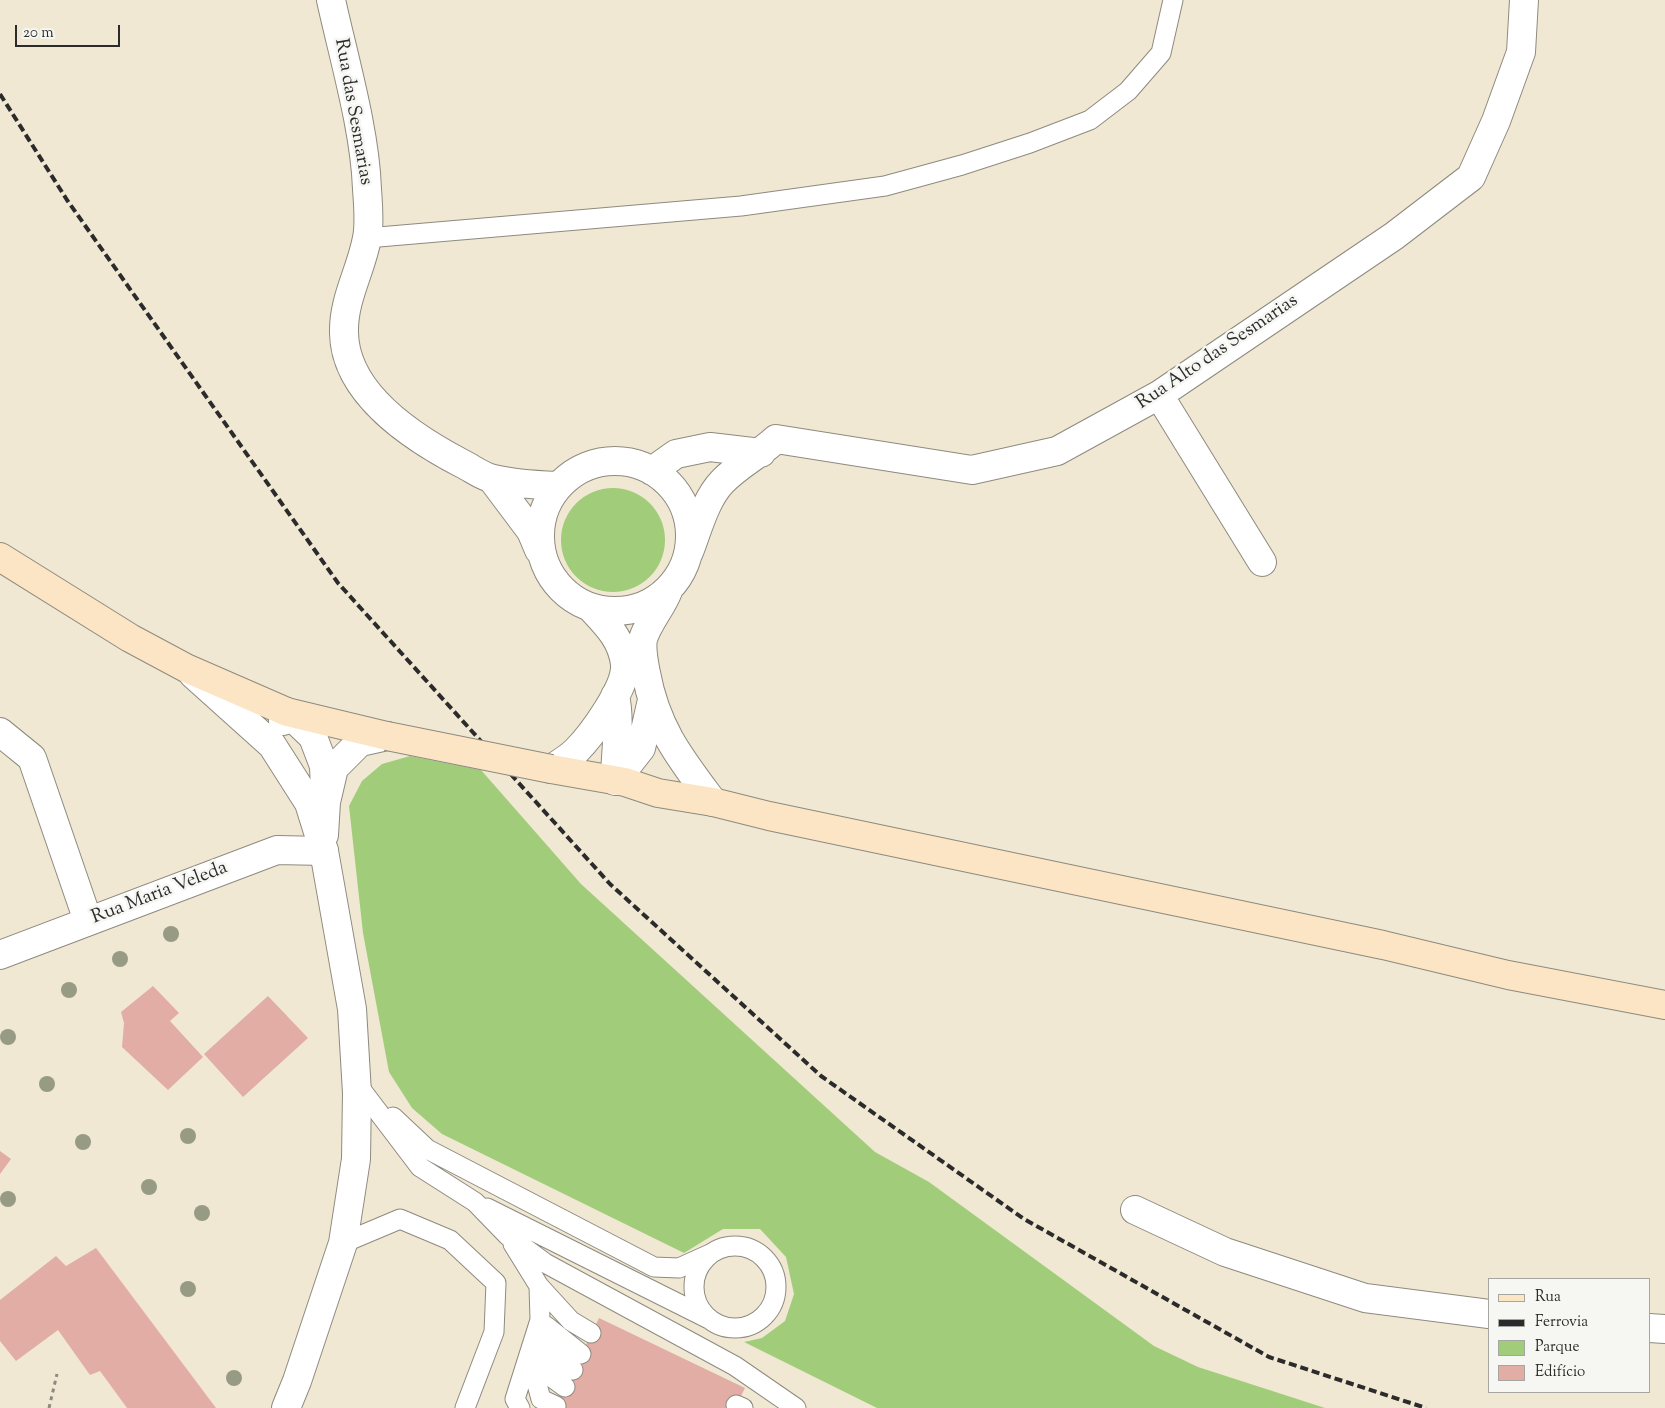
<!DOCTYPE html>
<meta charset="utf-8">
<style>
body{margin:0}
#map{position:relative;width:1665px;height:1408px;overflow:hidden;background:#f0e8d3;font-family:"Sorts Mill Goudy",serif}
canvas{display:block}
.legend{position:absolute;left:1488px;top:1278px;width:162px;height:115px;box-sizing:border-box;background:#f6f6f2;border:1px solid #a5a5a2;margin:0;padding:6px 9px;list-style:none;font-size:15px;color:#2b2b2b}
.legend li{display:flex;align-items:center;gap:10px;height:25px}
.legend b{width:25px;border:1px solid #a5a5a2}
.scale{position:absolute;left:15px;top:25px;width:105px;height:22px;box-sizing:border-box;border:2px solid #2b2b2b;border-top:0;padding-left:6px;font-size:15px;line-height:18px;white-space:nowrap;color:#2b2b2b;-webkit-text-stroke:4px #f6f6f2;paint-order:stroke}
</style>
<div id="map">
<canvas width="1665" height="1408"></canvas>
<ul class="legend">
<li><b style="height:6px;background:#fce5c4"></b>Rua</li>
<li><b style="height:6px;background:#2b2b2b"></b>Ferrovia</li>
<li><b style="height:14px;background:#a1cd7a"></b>Parque</li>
<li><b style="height:14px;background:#e1ada4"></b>Edifício</li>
</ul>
<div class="scale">20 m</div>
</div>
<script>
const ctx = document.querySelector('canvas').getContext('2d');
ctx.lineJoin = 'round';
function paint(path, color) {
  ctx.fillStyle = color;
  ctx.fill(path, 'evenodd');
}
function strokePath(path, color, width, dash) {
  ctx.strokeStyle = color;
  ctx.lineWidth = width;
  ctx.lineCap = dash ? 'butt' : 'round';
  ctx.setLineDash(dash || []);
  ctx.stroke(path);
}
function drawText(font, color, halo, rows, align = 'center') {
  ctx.font = font + ' "Sorts Mill Goudy",serif';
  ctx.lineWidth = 5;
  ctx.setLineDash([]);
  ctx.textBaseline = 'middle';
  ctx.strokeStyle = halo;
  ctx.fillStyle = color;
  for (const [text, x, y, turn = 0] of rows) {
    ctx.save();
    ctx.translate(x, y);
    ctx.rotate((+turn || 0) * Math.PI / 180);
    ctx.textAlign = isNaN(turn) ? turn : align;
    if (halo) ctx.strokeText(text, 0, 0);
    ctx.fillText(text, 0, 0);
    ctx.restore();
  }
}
paint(new Path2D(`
 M561 540a52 52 0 1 1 104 0a52 52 0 1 1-104 0Z
 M410 756 481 770 581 884 875 1152 929 1182 1154 1346 1198 1367 1325 1408H877L744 1342 762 1338 785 1321 794 1294 786 1257 760 1229H723L684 1253 442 1134 412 1108 389 1072 363 933 349 806 362 781 382 764Z`), '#a1cd7a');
paint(new Path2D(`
 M153 986 179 1013 170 1021 203 1057 168 1090 122 1047 124 1023 121 1012Z
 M268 996 308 1038 243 1097 204 1054Z
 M0 1151 11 1159 0 1174Z
 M96 1248 216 1408H127L100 1371 90 1375 58 1330 16 1361 0 1341V1300L56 1256 66 1266Z
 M599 1318 745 1388 735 1408H555Z`), '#e1ada4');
const service = new Path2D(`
 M367 238 741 206 885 186 962 165 1030 143 1090 120 1128 91 1161 53 1173 0
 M357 1084 420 1167 475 1202 507 1235 545 1263 735 1366 796 1408
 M393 1117 427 1149 654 1267 679 1268 710 1254
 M487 1208 709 1319
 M343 1243 400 1219 450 1240 496 1283 494 1332 465 1408
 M513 1244 539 1286 540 1320 515 1399 520 1408
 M694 1287a41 41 0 1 1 82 0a41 41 0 1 1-82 0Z
 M539 1286 571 1321 591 1333
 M540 1320 561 1362 573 1370
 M546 1326 581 1354
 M532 1346 554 1379 565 1387
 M532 1353 534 1373 541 1399 556 1406
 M736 1405 743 1408`);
const minor = new Path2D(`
 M331 0C344 59 365 130 367 189 368 204 370 223 367 238 361 271 343 299 344 333 345 395 415 439 463 464 473 469 483 477 494 479 514 484 537 485 558 486
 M1159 395 1262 562
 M540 536a75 75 0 1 1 150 0a75 75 0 1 1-150 0Z
 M652 471 676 454 710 447 761 453
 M492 479 531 531 539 550
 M689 552C698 529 705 500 722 482 738 465 759 455 776 439L972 470 1057 451 1159 395 1394 236 1471 177 1496 121 1521 52 1524 0
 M668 591C662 607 648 622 643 639 641 649 644 663 646 673 656 728 680 758 713 802
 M0 732 32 758 88 921
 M551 769C559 764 569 758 576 751 592 735 627 687 625 664 622 640 608 626 592 609
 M615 781 641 748 652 700
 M615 781C615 754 621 722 615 696
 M0 955 277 850 324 851
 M1135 1210 1225 1252 1365 1298 1489 1314
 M1649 1328 1665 1329`);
const tertiary = new Path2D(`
 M193 674 272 745 309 803 324 851 352 1009 357 1093 356 1159 343 1243 297 1381 286 1408
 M283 721 287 712 313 737 324 766 325 791
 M324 835 326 802 334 768 360 742 387 736`);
const secondary = new Path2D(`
 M0 557 130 638 186 668 287 712 387 736
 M551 769 625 782 658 793 713 802 769 816 1383 945 1508 975 1665 1005`);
strokePath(service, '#8e8a7f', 21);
strokePath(minor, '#8e8a7f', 30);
strokePath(tertiary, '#8e8a7f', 30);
strokePath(secondary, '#8e8a7f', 30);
strokePath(new Path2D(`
 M49 1408 57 1374`), '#8e8a7f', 3, [4, 4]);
strokePath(service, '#fff', 19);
strokePath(minor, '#fff', 28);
strokePath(tertiary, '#fff', 28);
strokePath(secondary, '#fce5c4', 28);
strokePath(new Path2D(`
 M0 94 67 200 338 583 610 884 821 1076 1024 1219 1269 1357 1426 1408`), '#2b2b2b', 4, [8, 4]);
const secondaryBridge = new Path2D(`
 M387 736 551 769`);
strokePath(secondaryBridge, '#8e8a7f', 30, []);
strokePath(secondaryBridge, '#fce5c4', 28);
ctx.fillStyle = '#979b84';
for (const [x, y] of [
 [171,934],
 [120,959],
 [69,990],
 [8,1037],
 [47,1084],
 [188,1136],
 [83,1142],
 [149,1187],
 [8,1199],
 [202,1213],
 [188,1289],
 [234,1378]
]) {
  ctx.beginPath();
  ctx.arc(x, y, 8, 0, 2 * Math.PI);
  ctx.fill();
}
drawText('19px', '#2b2b2b', '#f6f6f2', [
 ["Rua das Sesmarias",352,112,80],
 ["Rua Alto das Sesmarias",1218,353,-34],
 ["Rua Maria Veleda",160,894,-21]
]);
</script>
